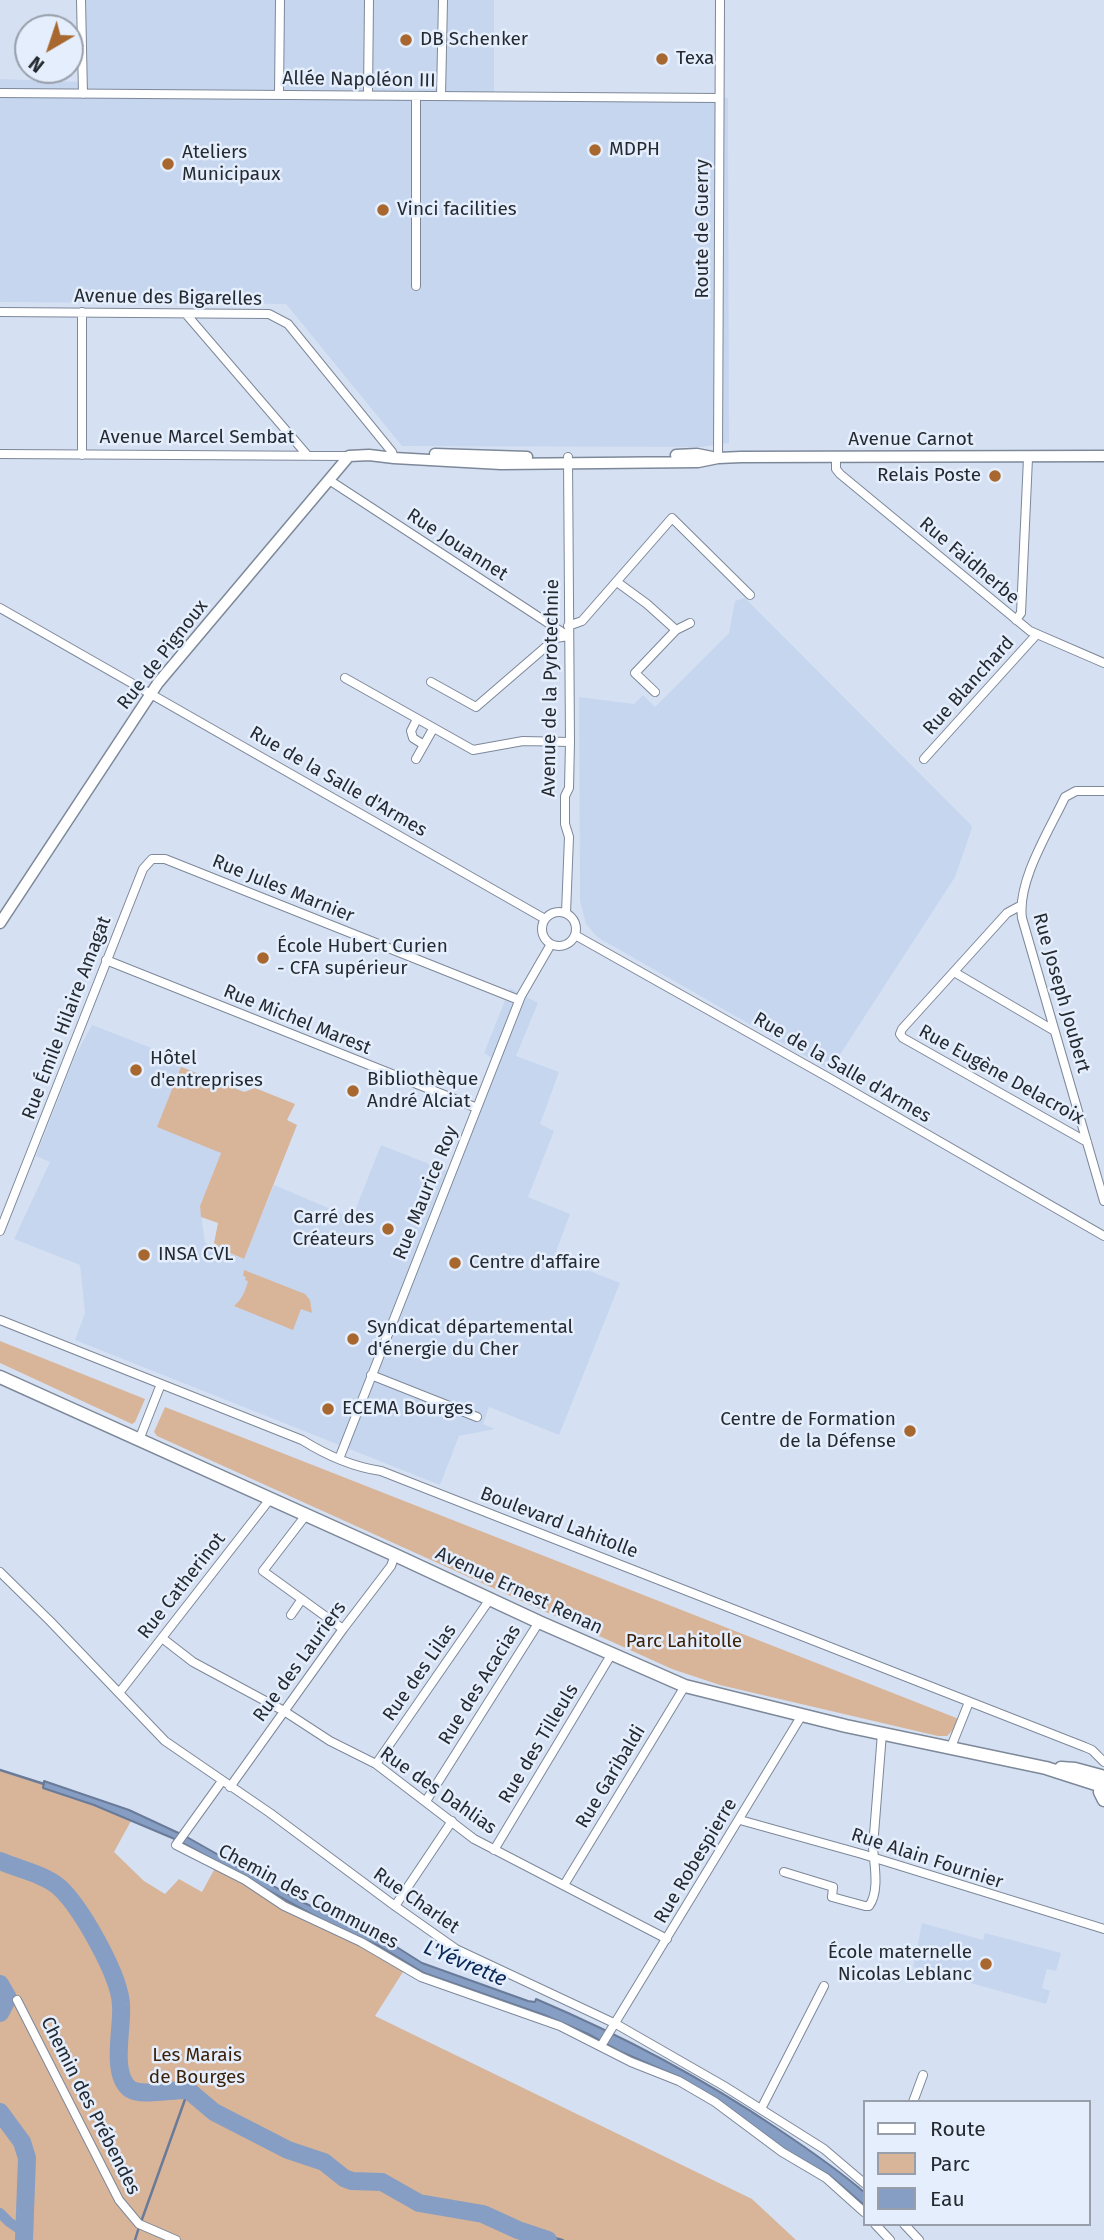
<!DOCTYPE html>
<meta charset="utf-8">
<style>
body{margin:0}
#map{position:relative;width:1104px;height:2240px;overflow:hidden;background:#d5e1f3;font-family:"Fira Sans",sans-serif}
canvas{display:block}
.legend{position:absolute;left:863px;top:2100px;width:228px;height:126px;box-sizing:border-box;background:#e4eefc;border:2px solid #989faa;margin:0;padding:9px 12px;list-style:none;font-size:21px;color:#252930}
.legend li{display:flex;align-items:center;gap:14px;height:35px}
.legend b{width:35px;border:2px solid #989faa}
.north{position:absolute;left:14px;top:14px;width:70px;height:70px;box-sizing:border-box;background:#e4eefc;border:2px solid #989faa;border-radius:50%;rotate:219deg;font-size:19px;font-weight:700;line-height:28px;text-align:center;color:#252930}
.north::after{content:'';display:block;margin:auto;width:24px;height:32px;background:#a7672f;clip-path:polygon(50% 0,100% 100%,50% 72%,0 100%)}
</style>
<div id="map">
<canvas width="1104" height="2240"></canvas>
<ul class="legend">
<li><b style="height:9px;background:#fff"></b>Route</li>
<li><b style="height:19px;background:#d8b499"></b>Parc</li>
<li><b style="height:19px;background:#869ec4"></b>Eau</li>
</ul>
<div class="north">N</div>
</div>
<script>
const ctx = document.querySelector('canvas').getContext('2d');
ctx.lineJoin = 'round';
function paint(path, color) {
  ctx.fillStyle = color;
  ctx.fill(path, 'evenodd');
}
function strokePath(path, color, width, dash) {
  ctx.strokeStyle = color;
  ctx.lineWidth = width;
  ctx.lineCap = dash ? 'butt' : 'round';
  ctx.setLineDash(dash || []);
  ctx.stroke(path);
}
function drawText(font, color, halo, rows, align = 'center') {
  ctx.font = font + ' "Fira Sans",sans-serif';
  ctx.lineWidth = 5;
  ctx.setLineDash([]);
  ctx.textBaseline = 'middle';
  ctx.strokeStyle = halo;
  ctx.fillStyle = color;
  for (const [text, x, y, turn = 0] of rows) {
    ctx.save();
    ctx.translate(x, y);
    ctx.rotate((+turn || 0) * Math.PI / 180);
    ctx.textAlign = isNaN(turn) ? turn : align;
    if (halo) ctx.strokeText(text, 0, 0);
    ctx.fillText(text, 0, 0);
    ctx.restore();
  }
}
paint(new Path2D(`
 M81 0H494V97L728 98 729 443 700 447 402 446 286 304 0 302V79L82 82Z
 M745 598 971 825 972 828 955 877 830 1070 597 937 586 924 580 901 579 697 634 704 643 695 655 707 729 633 735 601Z
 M510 988 538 1003 516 1056 559 1072 540 1124 554 1131 528 1197 570 1214 554 1257 620 1283 559 1435 489 1407 483 1424 495 1429 459 1436 440 1485 75 1340 85 1313 80 1265 14 1239 50 1162 36 1156 75 1056 92 1025 170 1055 168 1061 245 1092 200 1206 205 1243 243 1259 274 1185 352 1218 381 1145 452 1173 495 1060 484 1053Z
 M922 1923 983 1940 985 1933 1061 1953 1056 1971 1047 1969 1042 1988 1050 1991 1046 2004 913 1967Z`), '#c7d6ef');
paint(new Path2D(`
 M181 1067 244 1092 255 1088 295 1104 287 1120 297 1125 244 1259 223 1250 214 1243 218 1223 201 1217 200 1206 221 1153 157 1127Z
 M244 1270 305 1294 310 1300 312 1313 301 1309 293 1330 234 1306C242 1299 245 1292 248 1281L245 1280 246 1277 243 1276Z
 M0 1341 145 1399 135 1422 132 1424 0 1363Z
 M165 1407 959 1719 954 1729 947 1736H938L720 1685 672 1669 157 1436 154 1432Z
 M0 1770C39 1782 100 1795 131 1821L114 1852 144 1881 165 1894 179 1879 202 1892 220 1859 406 1957 408 1964 375 2016 752 2199 796 2240H0Z`), '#d8b499');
const water = new Path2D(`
 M44 1781 129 1810 185 1836 300 1901 384 1939 422 1963 528 2001 535 2002 536 1999C621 2035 701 2077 778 2129 808 2149 837 2169 864 2192V2205L829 2175 780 2147 713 2097 681 2078 619 2051 588 2034 544 2015 424 1973 379 1946 331 1925 177 1840 94 1805 43 1788Z
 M189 2087 213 2104 289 2145 326 2158 347 2175H380L388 2178 421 2198 481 2208 538 2233 563 2240H552L518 2231 479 2212 422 2204 386 2183 348 2180 324 2163 286 2150 187 2093Z`);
paint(water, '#869ec4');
strokePath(water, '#697b98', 2);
strokePath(new Path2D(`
 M0 1770 44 1784
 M141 2222 188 2091
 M135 2240 139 2227`), '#697b98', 2.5);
strokePath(new Path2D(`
 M0 2213 9 2222 25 2233`), '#869ec4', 10);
strokePath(new Path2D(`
 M0 1861C18 1869 44 1874 59 1887 81 1907 120 1976 121 2005 123 2027 110 2074 130 2089 142 2097 173 2089 188 2090L214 2112 288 2150 324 2162 344 2178 352 2181 382 2182 419 2203 483 2214 518 2230 548 2240
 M0 1984 8 1998 0 2013
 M0 2112 22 2142 27 2158 24 2240`), '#869ec4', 18);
const street = new Path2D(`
 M81 0 83 94
 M0 93 719 98
 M279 95 280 0
 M368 95 369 0
 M416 96V286
 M441 96 443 0
 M0 312 269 314 288 324 392 452 394 458
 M82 312V455
 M186 314 308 456
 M0 454 349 456
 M836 457V469L840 474 1030 631 1104 663
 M718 458 720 0
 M329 480 568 636
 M617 582 647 604 676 630 690 623
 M0 608 545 919
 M1016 620 1021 613 1028 458
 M568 626 582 621 672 518 750 595
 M345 678 473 750 523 741 570 742
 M431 682 476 707 556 638 568 636
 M655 692 635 673 676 630
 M417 719 411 731 413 738 424 745
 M416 759 433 729
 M924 759 1037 634
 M1104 791H1076L1065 797C1049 831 1017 881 1022 918L1104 1201
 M1020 906 1007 913 902 1029 900 1034 903 1038 1087 1142
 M542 929a17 17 0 1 1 34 0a17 17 0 1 1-34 0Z
 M566 913 569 837 565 824V796L569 788 570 742 568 457
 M575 935 831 1079 1104 1236
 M106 960 477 1108
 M954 972 1053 1030
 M0 1231 143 869 152 859H165L519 1000
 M0 1320 302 1440C326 1455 353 1467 381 1471L1085 1747 1092 1750 1104 1762
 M371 1375 477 1417
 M139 1440 161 1384
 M339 1459 521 996 551 944
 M306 1515 263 1571 343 1629
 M0 1572 50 1621 165 1741 270 1813 395 1906 456 1949 616 2024 724 2086 824 2149 864 2183
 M291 1615 302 1599
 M162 1638 193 1662 284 1711 330 1741 376 1764 474 1839 667 1939
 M119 1693 270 1499
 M951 1747 969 1702
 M376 1764 490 1599
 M222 1781 176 1845 245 1880 284 1906 361 1942 421 1977 560 2026 631 2062 679 2081 715 2102 782 2152 826 2178 864 2212
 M230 1787 343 1629 391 1566 395 1555
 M426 1801 539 1622
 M740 1820 862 1854 1104 1929
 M494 1850 611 1655
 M784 1872 833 1887 832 1897 865 1906H869C880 1891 874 1864 873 1847L882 1733
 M564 1885 685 1686
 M395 1906 452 1821
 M17 2000 119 2200 139 2224 176 2240
 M601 2046 802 1715
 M913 2102 923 2075
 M761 2109 824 1986
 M875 2224 890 2240
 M904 2224 919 2240`);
const secondary = new Path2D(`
 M435 454 527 457
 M676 455 697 454 712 457
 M0 923 158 683 349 456 369 455 394 458 501 464 698 462 718 458 741 457 1104 456`);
const primary = new Path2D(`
 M0 1377 395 1555 539 1622 685 1686 846 1726 1046 1768 1099 1785
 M1061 1768 1075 1769 1101 1776
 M1101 1777 1100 1792 1104 1800`);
strokePath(street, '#7d8899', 10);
strokePath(secondary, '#7d8899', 13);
strokePath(primary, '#7d8899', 15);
strokePath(street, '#fff', 8);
strokePath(secondary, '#fff', 10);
strokePath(primary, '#fff', 12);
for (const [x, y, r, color] of [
 [406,40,7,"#a7672f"],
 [662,59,7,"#a7672f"],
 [595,150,7,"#a7672f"],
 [168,164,7,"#a7672f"],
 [383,210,7,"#a7672f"],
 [995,476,7,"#a7672f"],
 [263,958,7,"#a7672f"],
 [136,1070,7,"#a7672f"],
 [353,1091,7,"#a7672f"],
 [388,1229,7,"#a7672f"],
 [144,1255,7,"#a7672f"],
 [455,1263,7,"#a7672f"],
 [353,1339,7,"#a7672f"],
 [328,1409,7,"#a7672f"],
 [910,1431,7,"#a7672f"],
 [986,1964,7,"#a7672f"]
]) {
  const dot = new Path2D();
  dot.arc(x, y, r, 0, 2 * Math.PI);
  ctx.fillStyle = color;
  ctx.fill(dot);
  strokePath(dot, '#e4eefc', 2.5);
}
drawText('19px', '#252930', '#e4eefc', [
 ["DB Schenker",420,40],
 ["Texa",676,59],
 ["MDPH",609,150],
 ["Ateliers",182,153],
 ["Municipaux",182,175],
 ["Vinci facilities",397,210],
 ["Relais Poste",981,476,"right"],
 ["École Hubert Curien",277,947],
 ["- CFA supérieur",277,969],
 ["Hôtel",150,1059],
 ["d'entreprises",150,1081],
 ["Bibliothèque",367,1080],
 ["André Alciat",367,1102],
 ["Carré des",374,1218,"right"],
 ["Créateurs",374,1240,"right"],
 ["INSA CVL",158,1255],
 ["Centre d'affaire",469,1263],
 ["Syndicat départemental",367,1328],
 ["d'énergie du Cher",367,1350],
 ["ECEMA Bourges",342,1409],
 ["Centre de Formation",896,1420,"right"],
 ["de la Défense",896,1442,"right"],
 ["École maternelle",972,1953,"right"],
 ["Nicolas Leblanc",972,1975,"right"]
], 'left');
drawText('19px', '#252930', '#e4eefc', [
 ["Allée Napoléon III",359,80,1],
 ["Route de Guerry",703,229,-90],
 ["Avenue des Bigarelles",168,298,1],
 ["Avenue Marcel Sembat",197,438],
 ["Avenue Carnot",911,440],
 ["Rue Jouannet",457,545,33],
 ["Rue Faidherbe",969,561,40],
 ["Rue de Pignoux",163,655,-52],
 ["Rue Blanchard",969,686,-48],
 ["Avenue de la Pyrotechnie",551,688,-89],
 ["Rue de la Salle d'Armes",338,782,30],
 ["Rue Jules Marnier",283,889,22],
 ["Rue Joseph Joubert",1061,993,74],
 ["Rue Émile Hilaire Amagat",67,1018,-69],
 ["Rue Michel Marest",297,1020,22],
 ["Rue de la Salle d'Armes",842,1068,30],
 ["Rue Eugène Delacroix",1001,1075,29],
 ["Rue Maurice Roy",426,1193,-68],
 ["Boulevard Lahitolle",559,1523,21],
 ["Rue Catherinot",182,1586,-52],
 ["Avenue Ernest Renan",519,1591,25],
 ["Rue des Lauriers",300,1662,-54],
 ["Rue des Lilas",420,1673,-55],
 ["Rue des Acacias",480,1685,-58],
 ["Rue des Tilleuls",539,1744,-59],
 ["Rue Garibaldi",611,1777,-59],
 ["Rue des Dahlias",438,1791,35],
 ["Rue Alain Fournier",927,1859,18],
 ["Rue Robespierre",696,1861,-59],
 ["Chemin des Communes",308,1897,28],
 ["Rue Charlet",416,1901,35],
 ["Chemin des Prébendes",90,2106,63]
]);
drawText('19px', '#3d220a', '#e4eefc', [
 ["Parc Lahitolle",684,1642],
 ["Les Marais",197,2056],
 ["de Bourges",197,2078]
]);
drawText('italic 21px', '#0a2857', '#e4eefc', [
 ["L'Yévrette",465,1964,23]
]);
</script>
